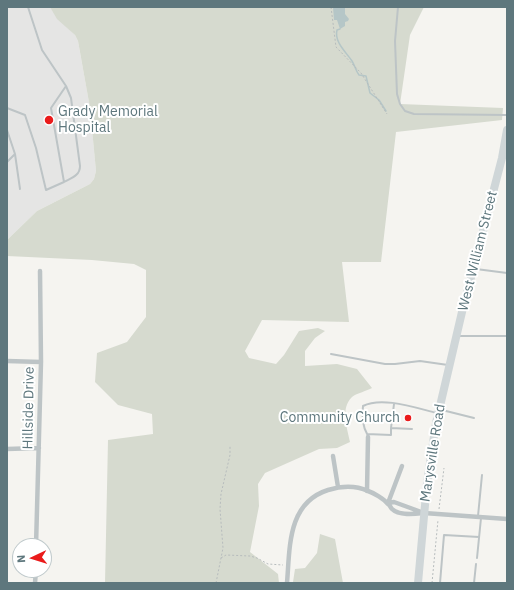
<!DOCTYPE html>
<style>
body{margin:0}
#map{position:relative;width:514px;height:590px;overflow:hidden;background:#f5f4f0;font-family:"IBM Plex Sans",sans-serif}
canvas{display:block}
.frame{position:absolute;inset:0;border:8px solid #5e777d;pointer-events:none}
.north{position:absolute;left:12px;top:538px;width:40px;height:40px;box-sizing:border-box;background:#fff;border:1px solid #bfc9cb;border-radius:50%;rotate:266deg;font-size:11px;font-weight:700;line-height:16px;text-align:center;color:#5e777d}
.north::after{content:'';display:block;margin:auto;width:14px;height:18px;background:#ea1b1b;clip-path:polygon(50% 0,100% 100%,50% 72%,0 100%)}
</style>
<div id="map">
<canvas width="514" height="590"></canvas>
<div class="frame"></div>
<div class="north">N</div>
</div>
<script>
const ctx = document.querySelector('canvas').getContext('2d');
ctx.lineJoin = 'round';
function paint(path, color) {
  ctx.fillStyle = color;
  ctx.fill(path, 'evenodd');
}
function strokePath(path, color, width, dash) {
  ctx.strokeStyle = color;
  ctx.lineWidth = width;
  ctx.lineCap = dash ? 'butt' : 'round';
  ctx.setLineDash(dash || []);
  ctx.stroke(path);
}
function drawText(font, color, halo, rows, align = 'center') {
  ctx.font = font + ' "IBM Plex Sans",sans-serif';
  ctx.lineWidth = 4;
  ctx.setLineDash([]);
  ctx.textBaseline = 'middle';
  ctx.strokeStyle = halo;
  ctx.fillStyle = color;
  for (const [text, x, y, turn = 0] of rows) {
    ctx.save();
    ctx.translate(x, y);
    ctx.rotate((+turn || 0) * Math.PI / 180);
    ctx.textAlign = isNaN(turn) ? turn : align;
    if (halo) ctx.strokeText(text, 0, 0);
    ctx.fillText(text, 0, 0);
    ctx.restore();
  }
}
paint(new Path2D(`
 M7 7H50L75 35 78 41 90 108 96 171 94 179 90 184 37 211 7 240Z`), '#e5e5e4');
paint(new Path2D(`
 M50 7H424L410 35 400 104 503 108 502 120 396 132 381 262H342L349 322 262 320 245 351 249 358 276 364 284 355 299 331 318 328 325 331 315 338 305 351V366L337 364 357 369 372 388C367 391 357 393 352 397 340 409 347 427 350 442L337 448 319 449 265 473 258 484 259 506 250 552 278 574 279 583H105L108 440 153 434 152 414 118 405 95 382 97 353 127 342 146 317V270L134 264 92 260 7 256V240L37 211 90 184 94 179 96 171 90 108 78 41 75 35 57 19Z
 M320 534 335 539 343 583 293 582 295 569 305 568 317 553Z`), '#d6dacf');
paint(new Path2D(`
 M333 7H345V14L349 19 348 21 345 22V26L340 29 337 20H334Z`), '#b5c6c7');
strokePath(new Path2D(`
 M340 29 337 30C334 42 346 52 352 61 355 66 356 71 359 75L366 76 370 93 379 100 386 111`), '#b5c6c7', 1.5);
strokePath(new Path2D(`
 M331 7 336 47 361 73 387 114
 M439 509 444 468
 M221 558 226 555 250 556 257 558 268 564 283 565
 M216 583 223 548 220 509 221 494 230 455V445
 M432 583 438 520`), '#b7bcbd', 1, [2, 2]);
strokePath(new Path2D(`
 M398 7 395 41 397 94 400 104 405 111 414 114 507 115
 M7 108 25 115 36 148 46 190 64 182 51 108 66 86 42 50 28 7
 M7 130 15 154 20 189
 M7 162 15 154
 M64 182C71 178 80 176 80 166L71 98 66 86
 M476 269 507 273
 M458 336H507
 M331 354 385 364H395L420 361 448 365
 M442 410 474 418
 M391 428 394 404
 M367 434 391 435V428L412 429
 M368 436C362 425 362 418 363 406 382 396 416 408 437 413
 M478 516 482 475
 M477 558 481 518
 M440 583 444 535 479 537
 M474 583 476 564`), '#bdc4c6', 2);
strokePath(new Path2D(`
 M7 361 41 362
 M7 449 39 448
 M333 456 338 487
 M367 491 368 437
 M388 503 394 502 424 513 507 519
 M388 503 402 466
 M36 546 41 362 40 271
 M35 583 36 570
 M287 583C290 548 287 503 328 490 341 486 355 485 368 491 374 493 384 499 388 504 390 505 390 507 392 509 399 516 415 514 424 513`), '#bdc4c6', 4.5);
strokePath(new Path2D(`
 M418 583 427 483 436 423 462 312 502 158 507 130`), '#cfd6d8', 8);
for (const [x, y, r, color] of [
 [49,120,5,"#ea1b1b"],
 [408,418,4,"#ea1b1b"]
]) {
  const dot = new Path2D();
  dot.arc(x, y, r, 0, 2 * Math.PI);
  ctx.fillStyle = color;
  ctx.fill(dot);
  strokePath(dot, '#fff', 1.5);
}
drawText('14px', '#5e777d', '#fff', [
 ["Grady Memorial",58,112],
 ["Hospital",58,128],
 ["Community Church",400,418,"right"]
], 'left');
drawText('14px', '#5e777d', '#fff', [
 ["West William Street",478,251,-76],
 ["Hillside Drive",29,408,-89],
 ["Marysville Road",433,453,-81]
]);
</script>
